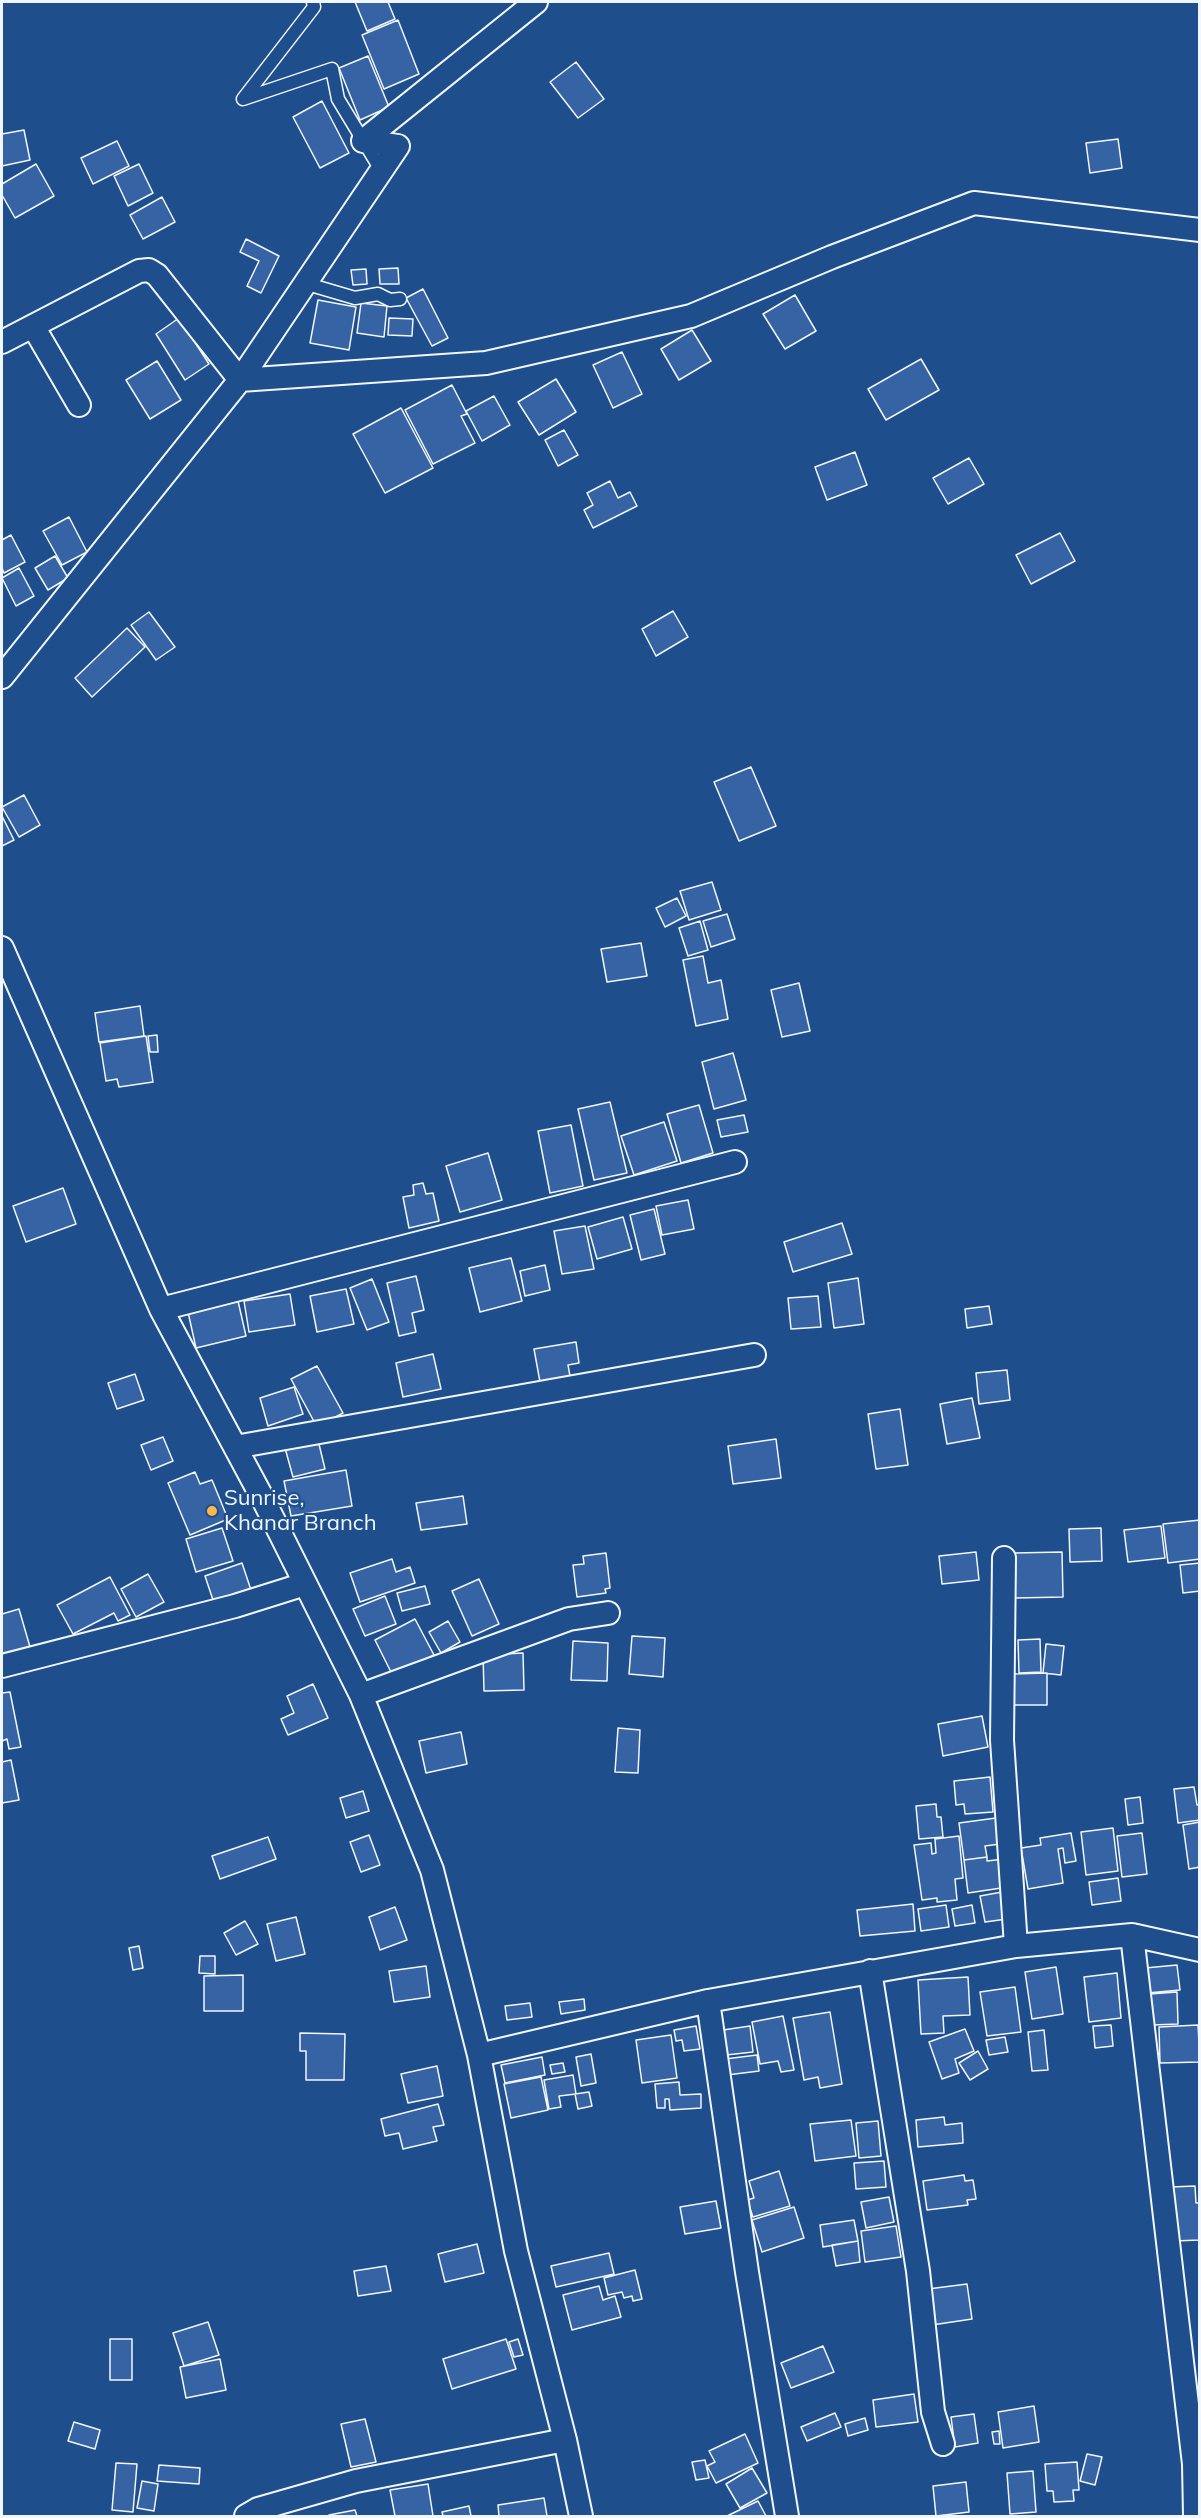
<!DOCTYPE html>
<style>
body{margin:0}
#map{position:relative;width:1201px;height:2518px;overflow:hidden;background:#1f4e8c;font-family:Mulish,sans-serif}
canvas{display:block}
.frame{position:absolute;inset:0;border:3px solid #f2f6ff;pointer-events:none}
</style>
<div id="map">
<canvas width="1201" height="2518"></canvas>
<div class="frame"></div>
</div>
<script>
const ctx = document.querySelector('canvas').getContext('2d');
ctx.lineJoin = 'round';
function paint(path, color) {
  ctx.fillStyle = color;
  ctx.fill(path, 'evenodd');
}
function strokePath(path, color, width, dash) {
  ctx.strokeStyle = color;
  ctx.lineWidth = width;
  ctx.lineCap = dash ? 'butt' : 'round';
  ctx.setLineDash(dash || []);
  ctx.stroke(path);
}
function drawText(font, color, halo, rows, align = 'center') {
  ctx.font = font + ' Mulish,sans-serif';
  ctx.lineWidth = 4.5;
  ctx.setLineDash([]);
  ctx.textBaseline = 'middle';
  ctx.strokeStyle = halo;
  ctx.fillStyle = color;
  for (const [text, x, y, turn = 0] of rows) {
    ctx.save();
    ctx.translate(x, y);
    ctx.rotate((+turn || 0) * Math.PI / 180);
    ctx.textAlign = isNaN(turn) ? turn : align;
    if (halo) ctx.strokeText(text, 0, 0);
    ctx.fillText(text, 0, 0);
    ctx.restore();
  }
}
const building = new Path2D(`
 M355 2H388L395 19 367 31Z
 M398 20 419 74 384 89 362 35Z
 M368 56 389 107 360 120 339 68Z
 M576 62 604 99 578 118 550 82Z
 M322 101 349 153 320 168 293 117Z
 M24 130 30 160 2 166V134Z
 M1118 139 1122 168 1090 173 1086 143Z
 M117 141 129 166 93 184 81 158Z
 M36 164 54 196 15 218 2 195V184Z
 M139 164 153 193 128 206 114 176Z
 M162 197 175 222 143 239 130 215Z
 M246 239 279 256 261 293 247 286 259 261 240 252Z
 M398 268 399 284H380L379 269Z
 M366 269 367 284 353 285 351 270Z
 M423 289 448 338 432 346 406 298Z
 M795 295 816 331 785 349 763 314Z
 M318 300 356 307 349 350 310 343Z
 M361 303 387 306 384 337 357 333Z
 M179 318 209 364 185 380 156 334Z
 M389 318 413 319 412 336 388 335Z
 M692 330 711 361 679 380 661 349Z
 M622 352 642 394 613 408 593 365Z
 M921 359 939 390 886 420 868 389Z
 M157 361 181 400 150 419 126 380Z
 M556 379 576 412 539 435 518 402Z
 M452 385 467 414 461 416 475 443 433 464 405 410Z
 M494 396 510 425 482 441 466 411Z
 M401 408 433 468 385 493 353 434Z
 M564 430 578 455 558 466 545 440Z
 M855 452 867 485 827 500 815 467Z
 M969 458 984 484 948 504 933 478Z
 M610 481 618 498 630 492 637 506 593 528 584 510 593 505 587 493Z
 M69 517 87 552 62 565 43 531Z
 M1060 533 1075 561 1031 584 1016 555Z
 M11 535 25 562 4 573 2 568V540Z
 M55 556 68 578 48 590 35 568Z
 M19 568 34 596 16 606 2 578Z
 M673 611 688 637 656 656 642 629Z
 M149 612 175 647 156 660 131 625Z
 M127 628 145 647 92 697 75 678Z
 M751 767 776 826 739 841 714 782Z
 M24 795 40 825 19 837 2 807Z
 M2 816 14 840 2 846Z
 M712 882 721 910 689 920 680 891Z
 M677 898 686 916 665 927 656 908Z
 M727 914 735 939 711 947 703 921Z
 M700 921 708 950 688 956 679 928Z
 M641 943 647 976 607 982 601 949Z
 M703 956 708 983 721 980 728 1019 696 1026 683 960Z
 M799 983 810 1031 782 1037 771 990Z
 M140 1006 144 1036 99 1042 95 1013Z
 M157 1035 158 1052H150L148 1036Z
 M146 1036 153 1082 119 1087 117 1079 106 1081 100 1043Z
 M733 1053 746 1100 714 1109 702 1062Z
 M610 1102 627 1173 594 1180 578 1109Z
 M699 1105 713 1153 681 1163 667 1114Z
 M744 1115 748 1132 721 1137 717 1120Z
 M664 1122 677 1161 634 1175 621 1136Z
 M571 1125 583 1186 550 1193 538 1131Z
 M488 1153 502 1200 460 1212 446 1166Z
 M423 1183 426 1194 433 1193 439 1221 409 1228 403 1197 414 1195 413 1185Z
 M63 1188 76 1224 26 1242 13 1206Z
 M688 1200 694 1229 662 1235 656 1206Z
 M654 1209 665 1254 641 1260 630 1215Z
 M623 1217 632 1249 597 1259 588 1227Z
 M842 1223 852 1254 793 1272 784 1242Z
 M585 1226 594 1269 562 1274 554 1231Z
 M511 1258 522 1301 480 1312 469 1268Z
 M545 1265 550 1290 525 1296 520 1271Z
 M416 1276 424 1310 412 1313 416 1332 399 1336 387 1283Z
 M858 1278 864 1324 834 1328 828 1283Z
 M372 1279 389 1322 367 1330 350 1288Z
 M346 1289 354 1324 317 1332 310 1296Z
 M290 1294 295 1325 249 1332 244 1301Z
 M818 1296 821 1327 791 1329 788 1298Z
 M238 1301 246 1336 196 1348 188 1312Z
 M989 1306 992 1324 967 1328 965 1309Z
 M576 1342 579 1363 568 1365 570 1376 540 1382 534 1349Z
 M433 1354 441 1389 403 1397 396 1363Z
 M317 1366 343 1413 317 1427 291 1379Z
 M1007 1370 1010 1400 979 1404 976 1373Z
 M135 1374 144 1400 117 1409 108 1383Z
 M294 1387 303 1414 268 1426 260 1398Z
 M972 1398 980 1438 947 1444 940 1404Z
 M900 1409 908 1465 876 1469 868 1414Z
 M163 1437 173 1461 151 1470 141 1445Z
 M776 1439 781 1478 733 1484 728 1446Z
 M318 1440 325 1469 293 1477 285 1448Z
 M346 1470 352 1506 291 1516 284 1481Z
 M195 1472 200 1484 212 1480 228 1519 190 1535 168 1483Z
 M463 1496 467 1524 421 1530 416 1503Z
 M1200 1520V1559L1168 1563 1163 1524Z
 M1161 1526 1165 1558 1128 1562 1124 1530Z
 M222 1528 233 1561 196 1572 186 1539Z
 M1101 1528 1102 1561 1070 1562 1069 1529Z
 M976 1552 979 1580 942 1584 939 1556Z
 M1062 1552 1063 1597 1015 1598 1014 1553Z
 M606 1553 610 1588 605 1589 606 1593 577 1597 573 1565 584 1564 583 1556Z
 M392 1559 396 1572 410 1567 415 1583 360 1602 350 1573Z
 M242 1563 252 1593 215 1606 205 1576Z
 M1200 1563V1591L1183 1593 1180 1565Z
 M148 1574 164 1602 136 1617 121 1589Z
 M110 1577 130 1615 118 1621 114 1613 73 1634 57 1605Z
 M479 1579 499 1624 472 1636 452 1591Z
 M425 1586 430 1604 402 1611 397 1593Z
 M385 1596 396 1624 365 1636 353 1609Z
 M19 1609 30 1647 2 1655V1614Z
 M415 1619 434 1655 393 1676 375 1640Z
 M448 1621 460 1642 441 1653 429 1632Z
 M632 1636 665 1638 663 1677 629 1674Z
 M1040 1639 1041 1672 1019 1673 1018 1640Z
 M573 1641 608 1643 607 1681 571 1680Z
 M1046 1644 1064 1646 1061 1675 1043 1673Z
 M523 1653 524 1690 484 1691 483 1655Z
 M1047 1673V1705H1013L1012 1674Z
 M313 1684 328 1718 288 1735 281 1719 294 1713 287 1696Z
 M10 1692 21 1747 9 1749 7 1739 2 1741V1693Z
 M982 1716 988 1747 943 1756 938 1724Z
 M618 1728 640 1730 638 1773 615 1772Z
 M461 1732 467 1764 426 1773 419 1741Z
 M11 1760 19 1800 2 1803V1806V1762Z
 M990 1777 993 1812 965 1814 964 1804 956 1805 954 1781Z
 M1194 1787 1197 1805H1200V1820L1178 1823 1174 1789Z
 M363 1791 369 1811 346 1818 340 1798Z
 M1140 1797 1143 1823 1128 1825 1125 1799Z
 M936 1804 937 1817H941L943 1837 919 1839 916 1806Z
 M996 1818 1000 1844 985 1846 987 1857 964 1860 959 1823Z
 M1200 1822V1867L1189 1869 1183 1825Z
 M1113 1828 1118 1871 1086 1875 1081 1832Z
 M1071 1833 1076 1861 1065 1863 1063 1848 1058 1849 1063 1883 1028 1889 1021 1848 1041 1845 1040 1838Z
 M1142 1833 1147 1874 1122 1877 1117 1836Z
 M369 1835 380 1865 361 1872 350 1842Z
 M959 1836 963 1878 955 1879 957 1900 937 1902V1898L922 1900 914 1845 931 1843 932 1854 936 1853 935 1839Z
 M268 1837 276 1859 220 1879 212 1856Z
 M987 1857V1861L1004 1859 1008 1887 968 1893 964 1860Z
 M1118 1878 1121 1901 1092 1905 1089 1882Z
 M1002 1892 1007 1919 985 1922 980 1896Z
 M913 1904 915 1931 860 1936 857 1910Z
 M946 1905 949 1927 921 1931 918 1909Z
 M972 1905 975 1923 955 1926 952 1909Z
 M395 1907 407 1940 380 1950 369 1917Z
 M296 1917 305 1954 276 1961 267 1924Z
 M245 1921 258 1944 236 1955 224 1933Z
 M139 1946 143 1968 133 1970 129 1948Z
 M200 1956H215V1974L199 1973Z
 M1177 1965 1180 1990 1147 1993 1145 1968Z
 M426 1966 430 1997 394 2002 389 1971Z
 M1056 1967 1063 2014 1032 2019 1025 1972Z
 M1117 1973 1121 2018 1089 2022 1084 1977Z
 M243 1975V2011H204V1976Z
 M968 1977 970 2015 943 2016 944 2033 921 2034 918 1980Z
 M1015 1987 1021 2032 987 2036 980 1992Z
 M1177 1992 1178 2024 1152 2025 1150 1994Z
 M584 1999 585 2010 561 2014 559 2002Z
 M530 2003 532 2017 507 2020 505 2006Z
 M830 2012 842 2084 820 2088 818 2077 804 2080 793 2018Z
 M783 2016 794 2070 781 2072 778 2061 760 2064 752 2022Z
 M1111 2025 1113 2046 1095 2048 1093 2026Z
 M1198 2025 1200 2062 1160 2063 1159 2027Z
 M696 2026 700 2049 684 2051 682 2040 676 2041 674 2030Z
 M750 2026 753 2052 726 2055 723 2030Z
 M965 2029 974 2051 955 2059 959 2073 942 2079 929 2042Z
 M1044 2030 1048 2070 1032 2071 1028 2032Z
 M300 2033 345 2034 344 2080H306V2051H300Z
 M671 2035 677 2078 642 2083 636 2040Z
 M1005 2037 1008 2052 989 2055 986 2040Z
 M978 2051 988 2069 970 2080 959 2063Z
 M591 2054 596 2083 581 2086 576 2057Z
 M757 2055 759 2071 727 2075 725 2059Z
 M542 2057 545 2075 505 2083 501 2065Z
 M563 2063 565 2072 552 2074 550 2065Z
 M437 2066 443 2096 408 2103 401 2074Z
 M573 2075 576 2094 559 2096 561 2107 549 2109 544 2080Z
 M541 2077 548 2110 511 2118 504 2084Z
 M679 2082 680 2095 701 2094V2108L670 2110 669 2099H665V2108H657L655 2084Z
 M589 2092 592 2106 578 2109 575 2094Z
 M438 2104 444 2125 433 2127 437 2141 403 2149 399 2133 385 2136 381 2119Z
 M944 2117 945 2125 962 2123 963 2143 918 2147 916 2120Z
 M851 2120 856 2156 815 2161 810 2124Z
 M878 2121 881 2156 859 2158 856 2123Z
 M884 2161 886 2187 856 2189 854 2163Z
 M779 2171 790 2206 753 2217 747 2200 754 2198 749 2181Z
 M964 2175 965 2181 973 2180 976 2199 967 2200 968 2205 927 2210 923 2181Z
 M1195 2186 1196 2203H1200V2240L1174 2241 1171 2187Z
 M889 2197 894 2222 866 2228 861 2202Z
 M716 2201 721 2228 685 2234 680 2207Z
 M794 2207 804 2238 762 2252 752 2220Z
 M854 2220 858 2241 823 2247 820 2225Z
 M896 2226 901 2257 865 2262 861 2231Z
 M858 2241 860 2262 836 2266 832 2245Z
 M477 2244 484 2273 445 2282 438 2254Z
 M609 2253 614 2274 556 2287 551 2266Z
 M386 2266 391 2291 358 2296 354 2271Z
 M635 2270 642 2299 633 2301 632 2296 624 2298 622 2292 608 2295 604 2278Z
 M967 2284 972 2319 932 2325 928 2289Z
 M599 2286 603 2300 615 2296 621 2317 572 2330 563 2295Z
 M208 2322 219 2355 184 2366 173 2333Z
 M110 2339H132V2380H110Z
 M506 2339 516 2369 452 2389 443 2359Z
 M518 2339 523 2355 514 2357 509 2342Z
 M823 2346 834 2372 791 2388 781 2363Z
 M220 2359 226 2390 186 2398 180 2367Z
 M914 2394 918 2422 876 2427 873 2400Z
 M1034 2406 1039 2442 1003 2448 998 2412Z
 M835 2413 841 2427 807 2441 801 2427Z
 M974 2414 978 2443 955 2447 951 2417Z
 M865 2418 868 2430 848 2436 845 2424Z
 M365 2419 376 2462 351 2467 341 2424Z
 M74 2422 100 2430 95 2449 68 2441Z
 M999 2431 1000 2444H994L992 2432Z
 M745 2434 758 2463 716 2483 707 2466 715 2462 709 2451Z
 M1087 2454 1102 2457 1095 2485 1080 2481Z
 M705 2460 709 2478 696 2480 692 2462Z
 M1077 2462 1079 2490H1073L1074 2501 1054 2502 1053 2491H1047L1045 2464Z
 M116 2463 137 2464 133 2512 112 2510Z
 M159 2465 200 2468 199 2484 157 2481Z
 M752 2468 767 2493 740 2508 726 2484Z
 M1033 2471 1036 2512 1010 2514 1007 2473Z
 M142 2481 158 2484 154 2511 137 2508Z
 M966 2482 969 2512 936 2516 933 2486Z
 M428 2484 433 2516H395L390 2490Z
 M544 2498 547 2516H499L498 2505Z
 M758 2501 766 2516H727Z
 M469 2506 471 2516H443L442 2512Z
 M355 2510 357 2516H329V2515Z`);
paint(building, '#3563a3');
strokePath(building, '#f2f6ff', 1.5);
const lane = new Path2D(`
 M313 2 314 7 243 99 332 69 338 99 381 170
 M304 283 355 298 378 294 390 300 400 299`);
const street = new Path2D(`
 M33 326 79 405
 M2 342 139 271 149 270 157 275 240 380 486 363 691 316 832 257 974 203 1200 230
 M2 677 240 380 398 146 363 141 536 2
 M2 948 161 1309 263 1499 361 1695 432 1870 479 2055 516 2251 565 2440 581 2516
 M161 1309 735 1162
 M235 1447 754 1355
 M1004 1558 1002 1740 1016 1946
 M2 1666 235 1606 305 1584
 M361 1695 569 1619 608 1613
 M1132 1935 1194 2464 1195 2516
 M870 1971 918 2271 933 2412 943 2444
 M708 2001 747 2272 787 2516
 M479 2055 708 2001 1016 1946 1132 1935 1200 1950
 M246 2516 258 2509 356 2481 565 2440`);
strokePath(lane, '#f2f6ff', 15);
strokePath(street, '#f2f6ff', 26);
strokePath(lane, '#1f4e8c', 12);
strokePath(street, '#1f4e8c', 22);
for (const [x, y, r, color] of [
 [212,1511,6,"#ffb74d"]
]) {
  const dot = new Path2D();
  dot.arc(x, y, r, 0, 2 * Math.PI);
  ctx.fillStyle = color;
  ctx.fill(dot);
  strokePath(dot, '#1f4e8c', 2);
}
drawText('22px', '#f2f6ff', '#1f4e8c', [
 ["Sunrise,",224,1498],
 ["Khanar Branch",224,1523]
], 'left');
</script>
